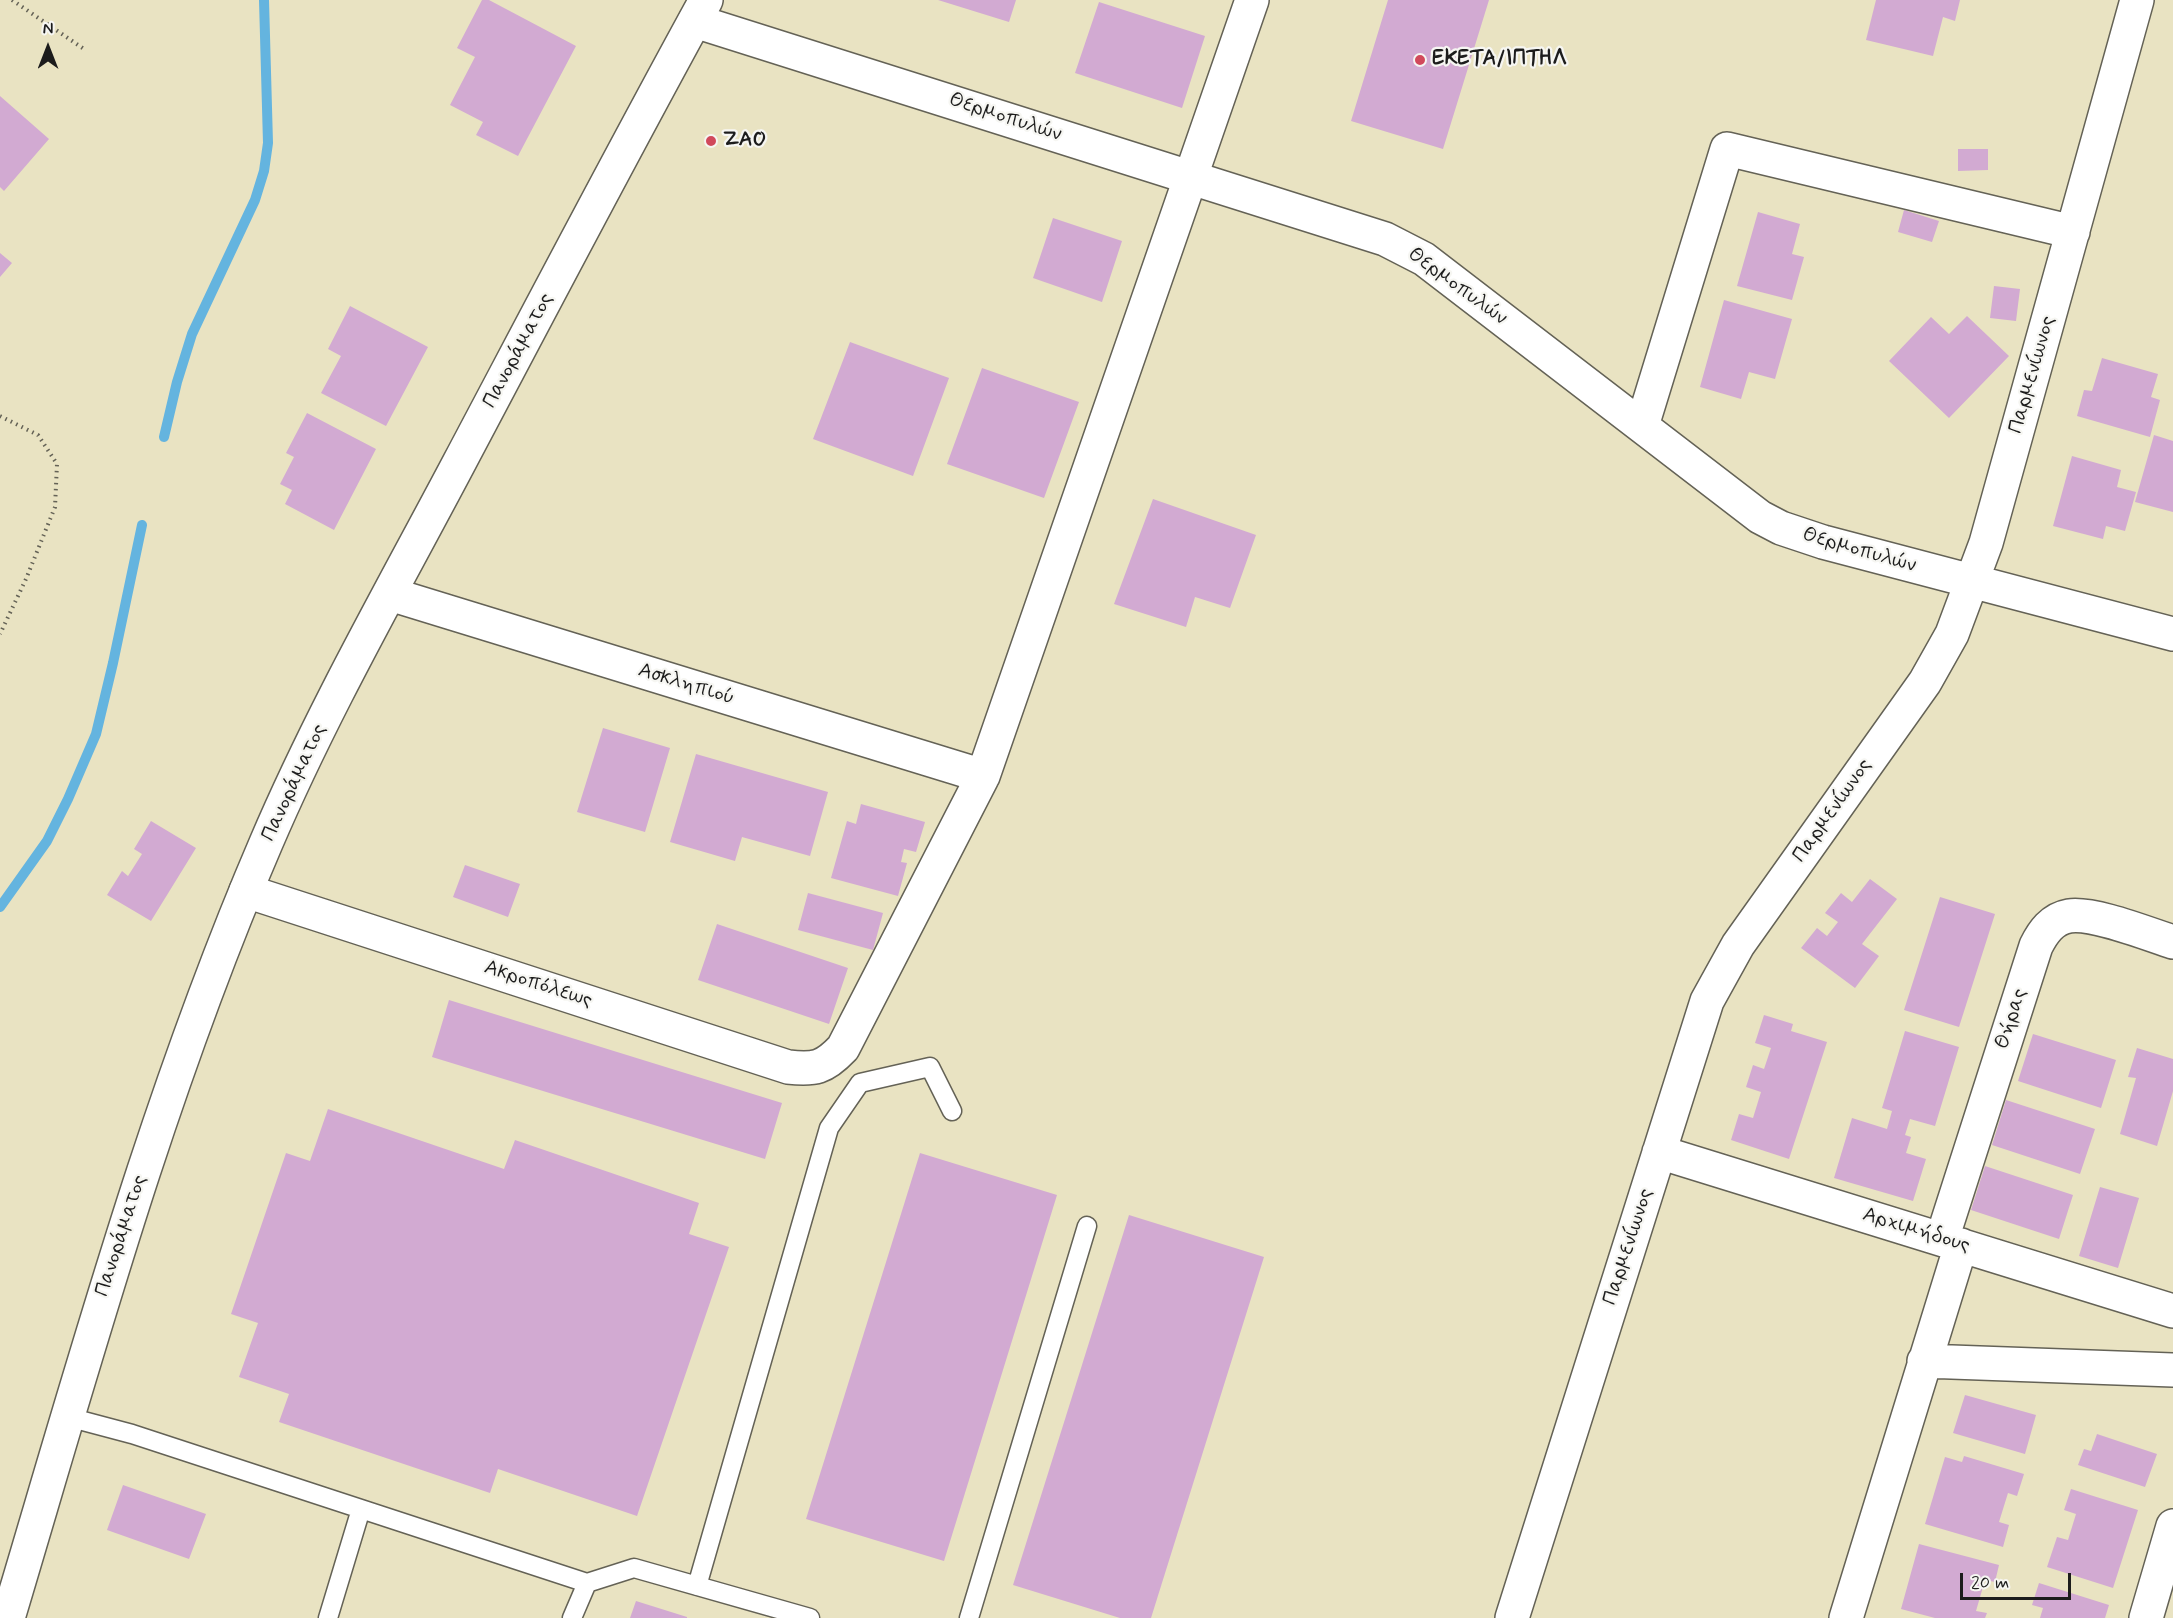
<!DOCTYPE html>
<meta charset="utf-8">
<style>
body{margin:0}
#map{position:relative;width:2173px;height:1618px;overflow:hidden;background:#e9e3c2;font-family:Mynerve,sans-serif}
canvas{display:block}
.north{position:absolute;left:18px;top:18px;width:60px;height:60px;-webkit-text-stroke:4px #f6f6f2;paint-order:stroke;rotate:0deg;font-size:16px;font-weight:700;line-height:24px;text-align:center;color:#1c1c1c}
.north::after{content:'';display:block;margin:auto;width:21px;height:27px;background:#1c1c1c;clip-path:polygon(50% 0,100% 100%,50% 72%,0 100%)}
.scale{position:absolute;left:1960px;top:1573px;width:111px;height:27px;box-sizing:border-box;border:3px solid #1c1c1c;border-top:0;padding-left:8px;font-size:18px;line-height:21px;white-space:nowrap;color:#1c1c1c;-webkit-text-stroke:4px #f6f6f2;paint-order:stroke}
</style>
<div id="map">
<canvas width="2173" height="1618"></canvas>
<div class="north">N</div>
<div class="scale">20 m</div>
</div>
<script>
const ctx = document.querySelector('canvas').getContext('2d');
ctx.lineJoin = 'round';
function strokePath(path, color, width, dash) {
  ctx.strokeStyle = color;
  ctx.lineWidth = width;
  ctx.lineCap = dash ? 'butt' : 'round';
  ctx.setLineDash(dash || []);
  ctx.stroke(path);
}
function paint(path, color) {
  ctx.fillStyle = color;
  ctx.fill(path, 'evenodd');
}
function drawText(font, color, halo, rows, align = 'center') {
  ctx.font = font + ' Mynerve,sans-serif';
  ctx.lineWidth = 4.5;
  ctx.setLineDash([]);
  ctx.textBaseline = 'middle';
  ctx.strokeStyle = halo;
  ctx.fillStyle = color;
  for (const [text, x, y, turn = 0] of rows) {
    ctx.save();
    ctx.translate(x, y);
    ctx.rotate((+turn || 0) * Math.PI / 180);
    ctx.textAlign = isNaN(turn) ? turn : align;
    if (halo) ctx.strokeText(text, 0, 0);
    ctx.fillText(text, 0, 0);
    ctx.restore();
  }
}
strokePath(new Path2D(`
 M164 437 177 382 192 334 255 200 264 171 268 143 264 0
 M0 907 47 841 68 799 96 734 113 663 142 525`), '#64b4df', 10);
paint(new Path2D(`
 M482 0H489L576 46 518 156 476 135 483 122 450 105 475 57 457 48Z
 M938 0H1016L1009 22Z
 M1388 0H1489L1443 149 1351 121Z
 M1876 0H1960L1955 21 1943 17 1933 56 1866 40Z
 M1099 2 1205 36 1182 108 1075 73Z
 M0 96 49 139 4 191 0 187Z
 M1958 149H1988V170L1958 171Z
 M1904 210 1939 221 1932 242 1898 232Z
 M1758 212 1800 224 1792 254 1804 257 1792 300 1737 286Z
 M1053 218 1122 241 1102 302 1033 278Z
 M0 253 12 263 0 277Z
 M1994 286 2020 289 2016 321 1990 318Z
 M1724 300 1792 319 1775 379 1749 372 1741 399 1700 387Z
 M350 306 428 347 386 426 321 393 341 356 328 349Z
 M1967 316 2009 356 1949 418 1889 361 1931 317 1949 334Z
 M850 342 949 378 913 476 813 439Z
 M2102 358 2158 374 2151 397 2160 400 2150 437 2077 416 2084 390 2092 391Z
 M982 368 1079 402 1044 498 947 464Z
 M307 413 376 449 334 530 285 504 292 490 280 484 294 457 286 453Z
 M2154 435 2173 441V512L2135 502Z
 M2072 456 2121 470 2117 487 2136 492 2125 531 2106 526 2103 539 2053 526Z
 M1153 499 1256 535 1230 608 1195 597 1186 627 1114 604Z
 M603 728 670 748 645 832 577 812Z
 M696 754 828 792 810 856 742 837 735 861 670 842Z
 M861 804 925 822 916 852 904 849 901 862 907 863 898 896 831 878 847 821 856 824Z
 M151 821 196 848 151 921 107 895 122 871 128 876 142 854 134 849Z
 M465 865 520 884 508 917 453 897Z
 M1870 879 1897 899 1862 944 1879 956 1855 988 1801 948 1817 928 1827 936 1838 922 1825 913 1841 893 1852 902Z
 M808 893 883 913 873 950 798 930Z
 M1940 897 1995 914 1959 1027 1904 1010Z
 M717 924 848 968 829 1024 698 980Z
 M449 1000 782 1103 765 1159 432 1057Z
 M1764 1015 1793 1024 1791 1031 1827 1042 1789 1159 1731 1140 1739 1114 1753 1118 1761 1092 1746 1087 1753 1065 1764 1069 1771 1048 1755 1043Z
 M1905 1031 1959 1047 1935 1126 1910 1119 1905 1135 1911 1137 1906 1153 1926 1159 1913 1201 1834 1178 1852 1118 1887 1129 1892 1111 1882 1108Z
 M2033 1034 2116 1060 2101 1108 2018 1081Z
 M2137 1048 2173 1059V1091L2157 1146 2120 1134 2136 1078 2128 1077Z
 M2006 1100 2095 1129 2080 1174 1992 1145Z
 M328 1109 504 1169 515 1140 699 1203 689 1234 729 1247 637 1516 498 1469 490 1493 279 1422 289 1394 239 1377 258 1323 231 1314 286 1153 310 1161Z
 M920 1153 1057 1195 944 1561 806 1519Z
 M1985 1166 2073 1195 2059 1239 1971 1210Z
 M2100 1187 2139 1198 2118 1268 2079 1256Z
 M1129 1215 1264 1257 1151 1618H1120L1013 1585Z
 M1965 1395 2036 1415 2025 1454 1953 1433Z
 M2097 1434 2157 1454 2145 1487 2078 1465 2084 1449 2091 1451Z
 M1964 1456 2024 1474 2017 1496 2008 1493 1999 1522 2009 1525 2003 1547 1925 1524 1945 1457 1962 1462Z
 M123 1485 206 1514 189 1559 107 1530Z
 M2071 1489 2138 1510 2113 1588 2047 1567 2057 1537 2068 1540 2076 1514 2064 1510Z
 M1919 1544 1999 1565 1995 1582 1985 1580 1976 1611 1987 1613 1985 1618H1935L1901 1609Z
 M2039 1583 2109 1605 2105 1618H2040L2043 1608 2032 1605Z
 M636 1601 687 1617V1618H630Z`), '#d2aad2');
const lane = new Path2D(`
 M68 1417 132 1434 587 1583 634 1568 810 1618
 M697 1586 829 1128 860 1083 930 1067 952 1111
 M328 1618 361 1509
 M572 1618 587 1583
 M969 1618 1087 1226`);
const street = new Path2D(`
 M695 21 1385 239 1424 259 1760 517 1781 528 1823 542 2173 634
 M1642 426 1727 149 2073 232
 M390 594 983 776
 M246 891 788 1067C815 1070 824 1068 843 1048L983 776 1252 0
 M1659 1152 2173 1311
 M1942 1239 2036 946C2043 932 2052 919 2069 916 2093 912 2148 934 2173 942
 M1924 1361 2173 1370
 M1512 1618 1707 1001 1738 945 1925 682 1952 634 1986 543 2137 0
 M1846 1618 1961 1245
 M2146 1618 2173 1526`);
const secondary = new Path2D(`
 M8 1618C86 1357 158 1094 266 843 322 712 393 588 459 463 541 308 622 153 706 0`);
strokePath(lane, '#646256', 21);
strokePath(street, '#646256', 36);
strokePath(secondary, '#646256', 36);
strokePath(new Path2D(`
 M12 0 84 49
 M0 416 38 435 57 464 55 507 26 579 0 634`), '#646256', 4, [1.5, 4.5]);
strokePath(lane, '#fff', 18);
strokePath(street, '#fff', 33);
strokePath(secondary, '#fff', 33);
for (const [x, y, r, color] of [
 [1420,60,6,"#d1495b"],
 [711,141,6,"#d1495b"]
]) {
  const dot = new Path2D();
  dot.arc(x, y, r, 0, 2 * Math.PI);
  ctx.fillStyle = color;
  ctx.fill(dot);
  strokePath(dot, '#f6f6f2', 2);
}
drawText('bold 21px', '#1c1c1c', '#f6f6f2', [
 ["ΕΚΕΤΑ/ΙΠΤΗΛ",1432,60],
 ["ZAO",723,141]
], 'left');
drawText('21px', '#1c1c1c', '#f6f6f2', [
 ["Θερμοπυλών",1005,118,18],
 ["Θερμοπυλών",1457,287,36],
 ["Πανοράματος",519,351,-62],
 ["Παρμενίωνος",2033,375,-74],
 ["Θερμοπυλών",1859,551,16],
 ["Ασκληπιού",686,685,17],
 ["Πανοράματος",295,783,-65],
 ["Παρμενίωνος",1833,811,-55],
 ["Ακροπόλεως",538,985,18],
 ["Θήρας",2012,1019,-72],
 ["Αρχιμήδους",1916,1231,17],
 ["Πανοράματος",122,1236,-72],
 ["Παρμενίωνος",1629,1247,-72]
]);
</script>
